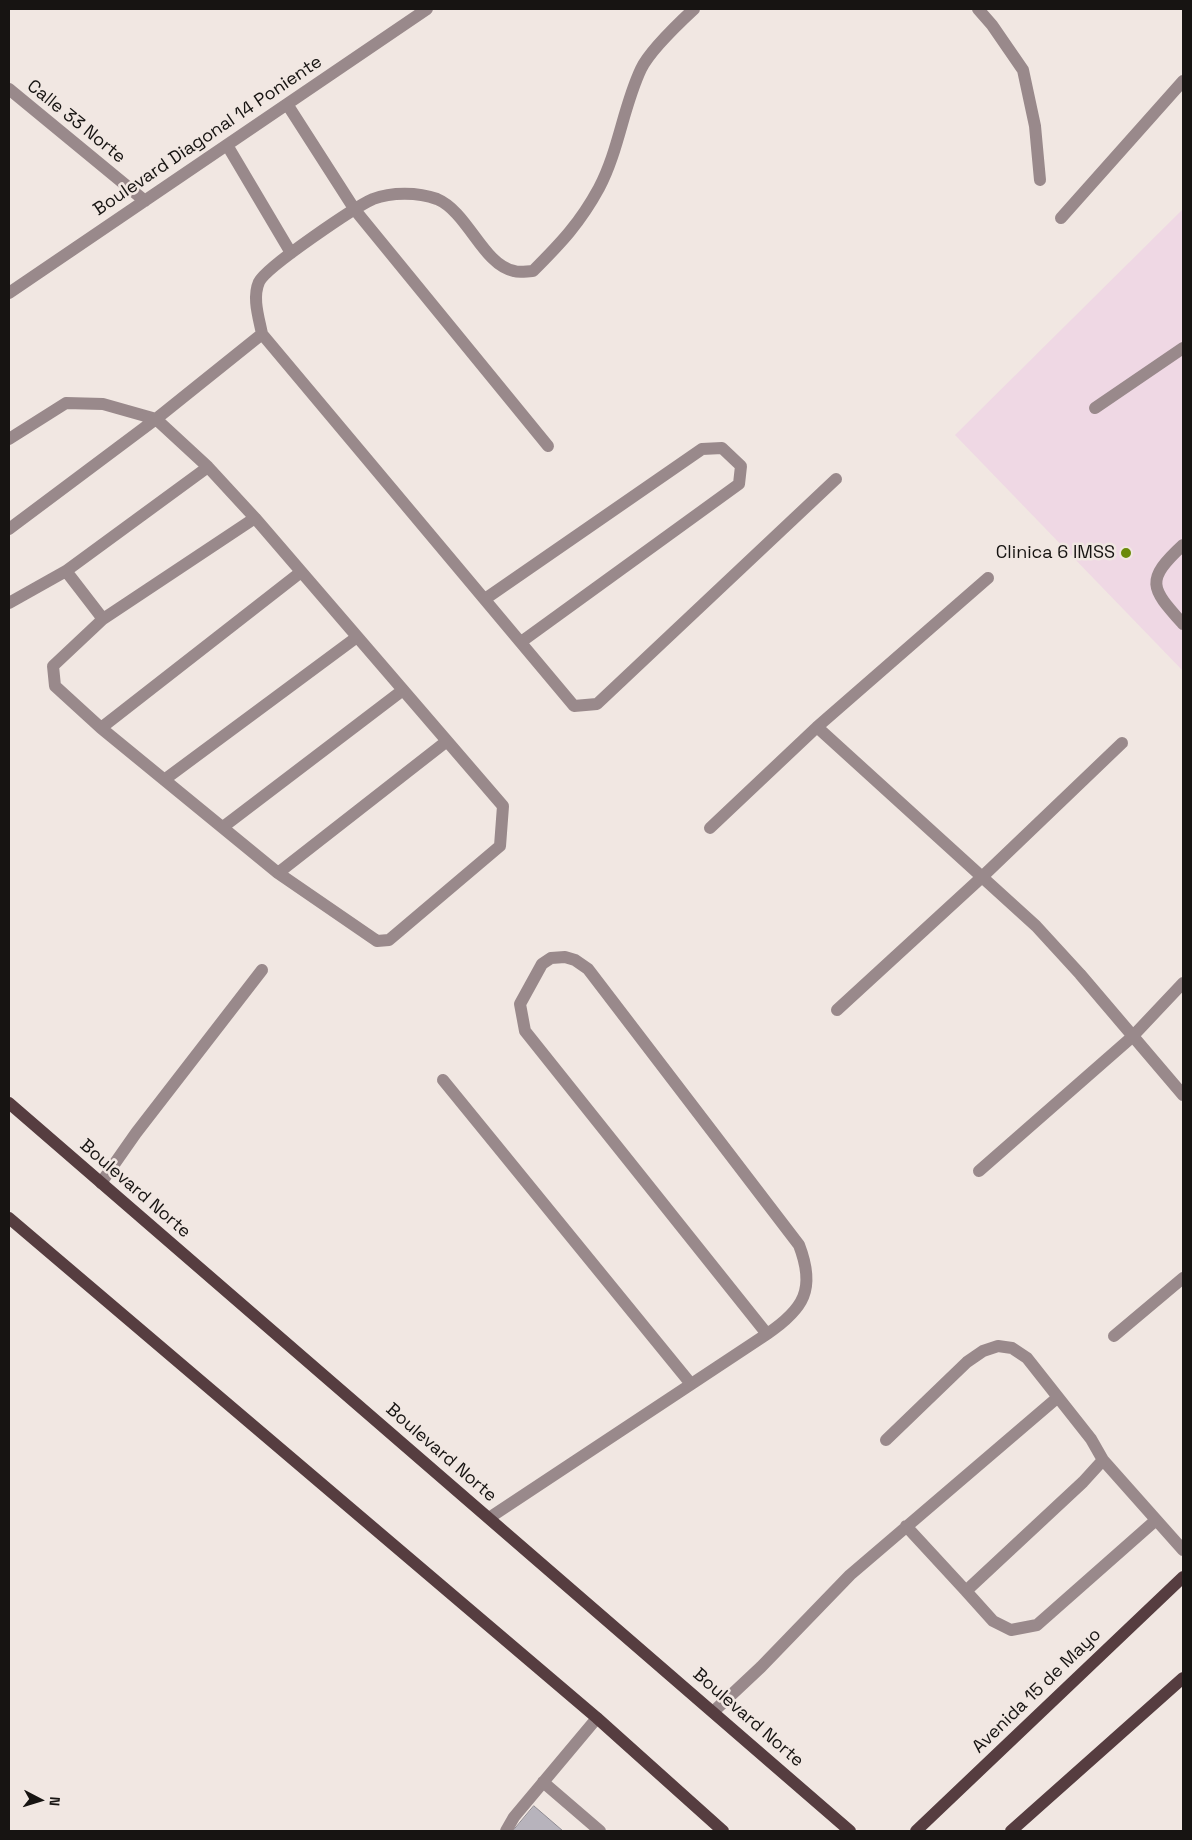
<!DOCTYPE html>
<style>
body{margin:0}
#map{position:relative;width:1192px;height:1840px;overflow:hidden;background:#f1e7e2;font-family:"Space Grotesk",sans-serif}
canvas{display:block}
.frame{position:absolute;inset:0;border:10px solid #171412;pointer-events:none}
.north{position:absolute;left:15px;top:1775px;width:50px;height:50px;-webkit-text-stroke:4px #f1e7e2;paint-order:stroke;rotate:95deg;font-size:14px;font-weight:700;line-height:20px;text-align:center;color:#171412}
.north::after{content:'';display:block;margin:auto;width:18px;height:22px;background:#171412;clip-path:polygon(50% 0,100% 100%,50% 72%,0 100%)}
</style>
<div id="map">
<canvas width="1192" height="1840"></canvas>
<div class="frame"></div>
<div class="north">N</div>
</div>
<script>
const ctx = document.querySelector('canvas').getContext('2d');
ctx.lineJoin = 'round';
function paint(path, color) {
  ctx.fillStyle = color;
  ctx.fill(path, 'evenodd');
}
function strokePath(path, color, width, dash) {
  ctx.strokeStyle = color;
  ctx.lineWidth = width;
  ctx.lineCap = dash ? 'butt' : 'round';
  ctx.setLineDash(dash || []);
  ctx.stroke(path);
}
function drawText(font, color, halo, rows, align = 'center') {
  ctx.font = font + ' "Space Grotesk",sans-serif';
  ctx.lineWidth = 5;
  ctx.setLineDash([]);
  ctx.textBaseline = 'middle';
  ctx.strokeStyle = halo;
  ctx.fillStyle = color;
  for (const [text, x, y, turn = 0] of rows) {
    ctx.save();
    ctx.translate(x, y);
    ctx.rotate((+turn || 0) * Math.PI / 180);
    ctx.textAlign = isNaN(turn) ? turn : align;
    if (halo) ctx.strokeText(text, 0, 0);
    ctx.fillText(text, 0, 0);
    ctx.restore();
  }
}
paint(new Path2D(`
 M1183 209V671L955 435Z`), '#efd8e4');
const building = new Path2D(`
 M534 1806 563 1831H513Z`);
paint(building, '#b7b3bc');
strokePath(building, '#8e8a92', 1);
strokePath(new Path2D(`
 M694 9C680 22 649 52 641 69 623 107 619 150 599 188 580 223 561 243 533 271 527 271 520 273 514 271 483 265 468 212 437 199 418 192 391 192 373 199 355 207 266 267 259 282 252 298 259 318 262 334L574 706 597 704 836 479
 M978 9 992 25 1023 70 1035 126 1040 180
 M9 89 145 201
 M287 104 355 210 548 446
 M227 145 291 253
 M1061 218 1183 81
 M9 293 427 9
 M1095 408 1183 348
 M9 439 66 403 103 404 156 419 208 467 255 518 503 806 500 846 389 940 377 941 278 873 101 728 301 572
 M9 529 156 419 262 334
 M1183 545C1144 581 1151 588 1183 624
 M66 571 103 619
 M485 599 702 449 722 448 741 466 739 484 521 642
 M9 603 66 571 208 467
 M817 727 1036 926 1080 974 1183 1095
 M101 728 55 686 53 666 103 619 255 518
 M164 780 357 637
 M223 827 403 690
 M710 828 817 727 988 578
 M278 873 447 741
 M565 957 575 960 588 969 799 1245C816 1289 804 1309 767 1334L525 1031 520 1004 542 964 551 958Z
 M837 1010 982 877 1122 743
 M443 1080 691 1384
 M979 1171 1132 1037 1183 983
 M101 1183 136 1133 262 970
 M1114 1336 1183 1278
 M886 1440 967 1362 983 1351 998 1346 1012 1348 1027 1358 1091 1439 1103 1460 1083 1482 966 1591 906 1526
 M1103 1460 1183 1550
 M489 1518 767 1334
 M966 1591 993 1621 1011 1630 1037 1625 1156 1520
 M713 1712 761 1667 850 1575 1057 1398
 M543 1782 600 1831
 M506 1831 514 1817 597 1718`), '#99898b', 12);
strokePath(new Path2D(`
 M9 1103 850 1831
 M9 1218 597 1718 723 1831
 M916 1831 1183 1577
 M1011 1831 1183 1678`), '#563d40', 12);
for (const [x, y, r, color] of [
 [1126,553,6,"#6a8a09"]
]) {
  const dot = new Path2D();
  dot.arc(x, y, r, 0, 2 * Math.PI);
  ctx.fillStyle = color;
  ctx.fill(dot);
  strokePath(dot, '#f1e7e2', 2);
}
drawText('18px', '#171412', '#f1e7e2', [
 ["Calle 33 Norte",76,122,39],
 ["Boulevard Diagonal 14 Poniente",208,136,-34],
 ["Boulevard Norte",135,1189,41],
 ["Boulevard Norte",441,1453,41],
 ["Avenida 15 de Mayo",1037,1691,-44],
 ["Boulevard Norte",748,1718,41]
]);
drawText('18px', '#171412', '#f1e7e2', [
 ["Clinica 6 IMSS",1115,553]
], 'right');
</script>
